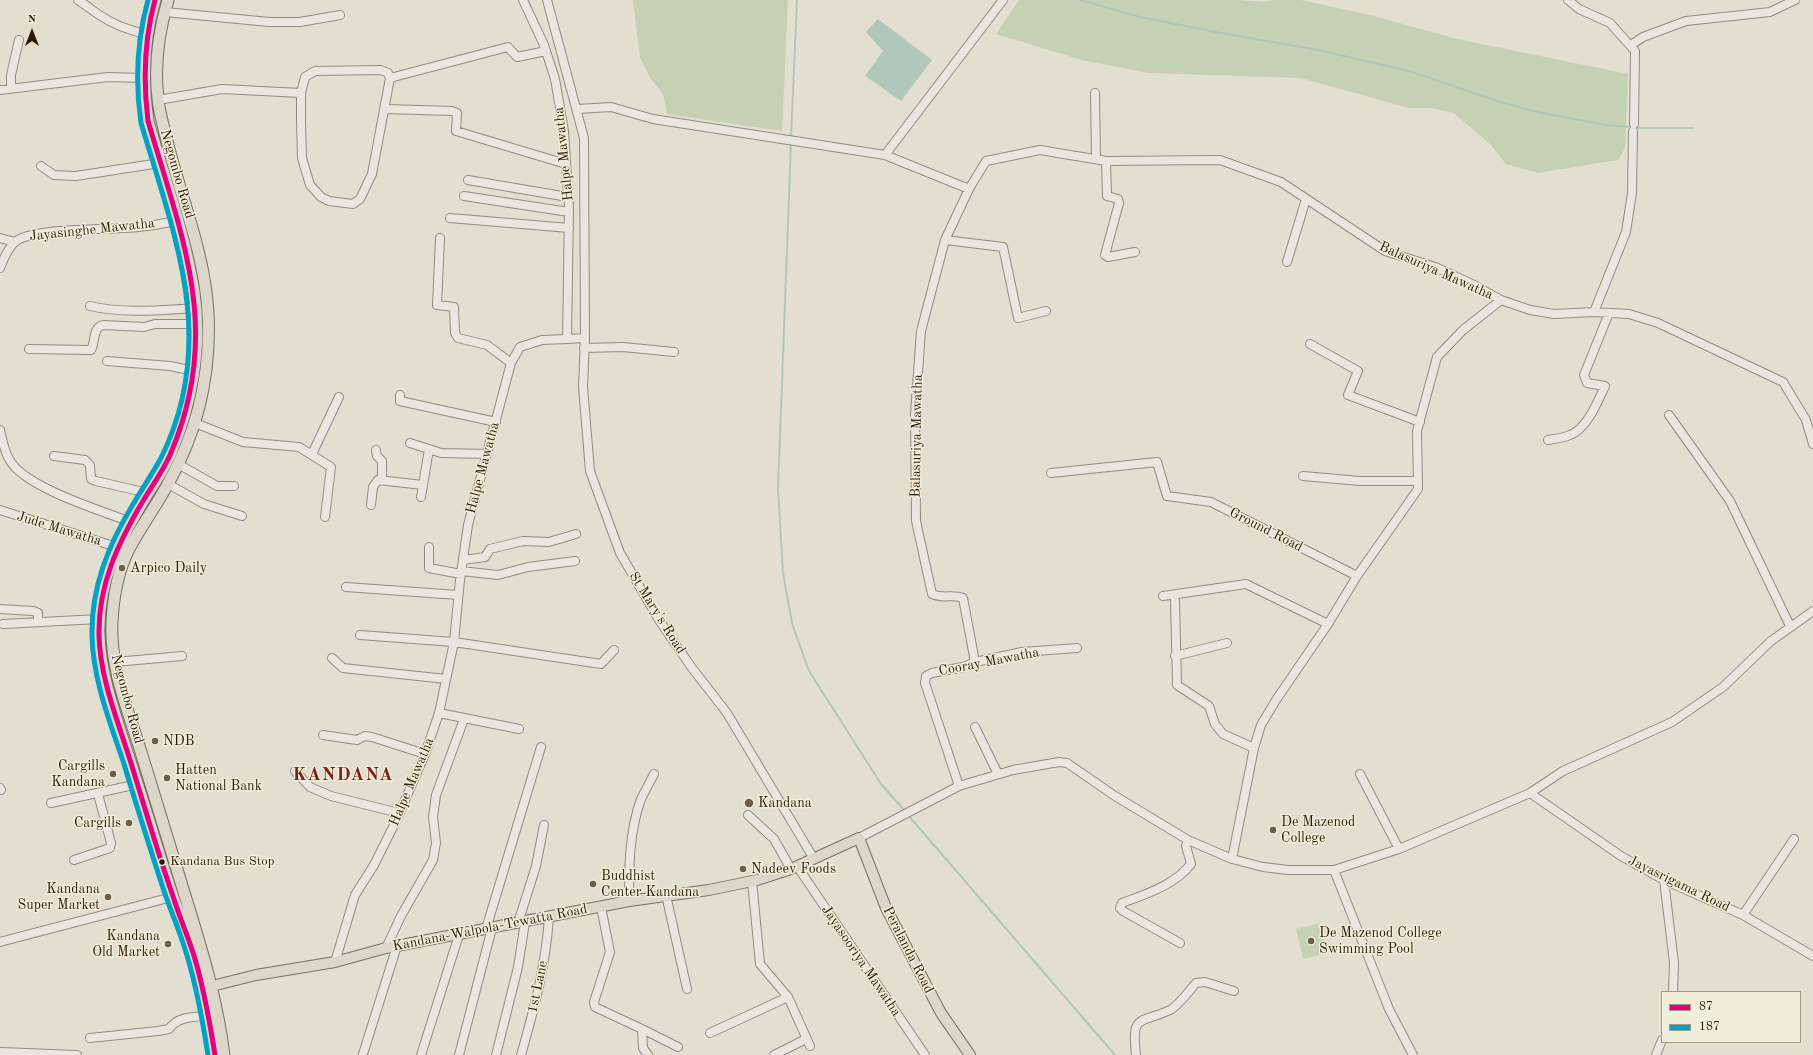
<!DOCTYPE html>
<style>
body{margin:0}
#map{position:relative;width:1813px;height:1055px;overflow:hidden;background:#e2ded0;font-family:"Old Standard TT",serif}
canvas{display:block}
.legend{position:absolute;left:1661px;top:991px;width:140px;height:52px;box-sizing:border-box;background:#f1eddb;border:1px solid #a29985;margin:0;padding:5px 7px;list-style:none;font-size:12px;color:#2b1b03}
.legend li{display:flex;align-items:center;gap:8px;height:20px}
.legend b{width:20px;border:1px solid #a29985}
.north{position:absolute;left:12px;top:12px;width:40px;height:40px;-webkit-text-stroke:3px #f1eddb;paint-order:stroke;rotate:0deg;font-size:11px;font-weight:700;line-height:16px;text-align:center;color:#2b1b03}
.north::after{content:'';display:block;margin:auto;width:14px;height:18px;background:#2b1b03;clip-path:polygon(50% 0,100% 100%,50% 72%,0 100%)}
</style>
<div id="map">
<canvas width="1813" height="1055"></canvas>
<ul class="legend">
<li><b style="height:5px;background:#e5007d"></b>87</li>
<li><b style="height:5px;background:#02a2c4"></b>187</li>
</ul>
<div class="north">N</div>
</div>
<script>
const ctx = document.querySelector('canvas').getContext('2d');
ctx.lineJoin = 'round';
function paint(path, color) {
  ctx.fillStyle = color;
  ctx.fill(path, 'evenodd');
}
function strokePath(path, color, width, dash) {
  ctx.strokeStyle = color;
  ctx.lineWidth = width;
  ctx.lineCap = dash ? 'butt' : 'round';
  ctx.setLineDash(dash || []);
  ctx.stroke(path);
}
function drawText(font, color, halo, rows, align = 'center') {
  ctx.font = font + ' "Old Standard TT",serif';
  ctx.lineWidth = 3;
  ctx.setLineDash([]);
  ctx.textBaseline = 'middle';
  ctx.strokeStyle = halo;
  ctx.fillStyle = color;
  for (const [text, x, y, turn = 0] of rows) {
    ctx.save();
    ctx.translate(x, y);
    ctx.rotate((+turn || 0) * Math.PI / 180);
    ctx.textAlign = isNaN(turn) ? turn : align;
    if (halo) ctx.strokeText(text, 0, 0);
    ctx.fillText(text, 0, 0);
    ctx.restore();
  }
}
paint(new Path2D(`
 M633 0H788L782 131 667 114 663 94 650 78 640 57Z
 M1019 0H1239L1264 2 1272 0H1301L1374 16 1457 39 1628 74 1625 148 1618 160 1538 173 1506 164 1491 145 1454 113 1431 108H1409L1301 78 1149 73 1082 60 996 34Z
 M1320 923 1327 953 1303 959 1296 929Z`), '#c6d0b3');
paint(new Path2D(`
 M878 19 932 60 901 101 865 76 883 51 866 32Z`), '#afc8ba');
strokePath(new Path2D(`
 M1080 0 1140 17 1221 33 1318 50 1409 71 1497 101 1537 112 1606 125 1644 128H1692
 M791 138 797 0
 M791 142 778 489 783 573 792 623 809 671 881 784 905 811
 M908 815 1115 1055`), '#afc8ba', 2);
const minor = new Path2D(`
 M78 0C86 5 93 11 101 16 114 25 132 31 147 34
 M547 0 584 138 585 338 583 387 590 471 620 553 659 620 692 668 727 713 814 859
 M1568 0 1579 9 1610 23 1635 51 1634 124
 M165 12 269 22H300L340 15
 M1631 45 1643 37 1686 21 1770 12 1795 0
 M381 70 388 73 390 78 372 174 360 199 353 204 329 201 321 197 310 185 302 158 301 121V93L305 77 315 71Z
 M390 78 508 47 517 57 546 51
 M11 88V75L19 40
 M0 90 108 77 143 78
 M1095 93 1096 159
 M158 100 222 89 301 93
 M385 109 452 111 457 113 456 131 566 164
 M578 109 611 107 653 119 885 155 1003 0
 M885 155 969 189 986 161 1040 150 1106 161 1220 160 1281 182 1385 251 1435 267 1474 285 1501 300 1530 310 1554 314 1594 312 1629 314 1658 323 1783 382 1806 420 1813 444
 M1106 161 1107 196 1118 199 1119 203 1105 255 1108 257 1135 252
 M41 166 54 175 76 176 160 163
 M468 180 568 197
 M969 189 945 240 921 331 915 414 916 521 932 594C942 599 953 594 963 598L975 662
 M464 196 569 212
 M450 218 569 228
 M0 238 15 242
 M440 238 437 305 454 307 455 333 458 338 487 345 511 363
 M945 240 1003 247 1018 318 1046 311
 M1287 262 1306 199
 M0 268C3 260 8 248 15 242 31 227 113 230 138 227 151 226 164 223 177 221
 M90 306C124 314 161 310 196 308
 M1594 312 1626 232 1632 193 1633 131
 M567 339 585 338
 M1310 344 1358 371 1348 395 1420 422
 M584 348 623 347 674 352
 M29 349 91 350C96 341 92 328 103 325L144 327 155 324H196
 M107 361 170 366 194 371
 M400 395V401L496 422
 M1669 415 1730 501 1790 626
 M195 423 243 442 299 447 331 467 325 517
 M0 430C2 440 4 450 9 459 23 487 102 511 131 522
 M1548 440C1555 439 1563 438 1570 435 1587 429 1598 401 1605 386L1587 383 1584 375 1609 313
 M410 443 441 453 487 454
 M376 450 377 456 382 461V480
 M312 454 339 397
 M54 456 85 460 90 465 91 479 96 481 148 493
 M178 464 217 486H234
 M1051 473 1157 462 1167 496 1211 502 1357 576
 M1303 476 1360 481H1418
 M168 484 204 504 242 516
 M421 497 429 449
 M371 505 373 487 378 480 423 485
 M0 510 123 549
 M429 547V568L461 574
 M463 560 485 557 490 549 523 541 549 542 576 534
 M461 571 498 575 528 567 575 561
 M346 587 458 595
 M1163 596 1246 584 1328 624
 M1175 601 1177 685 1209 706 1215 724 1223 734 1254 748
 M0 609 33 611 38 613V622
 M3 624 99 619
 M360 635 454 642 601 664 614 650
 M1175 656 1227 643
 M332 658 343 668 446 679
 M115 662 182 656
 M439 713 519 729
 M975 727 998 774
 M323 735 357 740 365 736 372 737 425 754
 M295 771 310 787 331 796 399 813
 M1360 774 1399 849
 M959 786 925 683 926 676 932 673 963 667 975 662 1022 652 1077 648
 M0 788 1 790
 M1530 793 1621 856 1664 880 1743 915 1813 956
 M51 803 138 784
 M748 815 774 839 791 869
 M859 838 959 786 1013 770 1059 762 1067 763 1115 796 1188 840 1232 859 1263 867 1288 870H1334L1399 849 1530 793 1563 771 1672 722 1723 687 1771 641 1813 611
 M1232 859 1254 748 1261 725 1276 700 1328 624 1357 576 1418 489 1417 431 1437 357 1463 330 1501 300
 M74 860 110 848 111 843 98 794
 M797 866 925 1055
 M1334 870 1389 1009 1413 1055
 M1664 880 1674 963 1673 992
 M666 895 687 989
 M629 901C629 867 629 832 641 799 645 791 650 782 654 774
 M601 907 610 952 594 1002 595 1007 642 1029 643 1048 648 1055
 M1743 915 1794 839
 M518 923 536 866 544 825
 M486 929 541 747
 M0 942 172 897
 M1180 943 1123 911 1120 908 1122 903C1146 894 1175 885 1191 864L1186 846 1188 840
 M386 948 401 916 433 860 436 843 433 817 436 795 464 719
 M335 962 355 895 374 865 395 823 425 754 439 713 454 642 460 580 468 525 511 363 520 347 542 340 567 339 569 209 564 131 555 79 544 45 523 0
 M788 997 810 1046
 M642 1029 678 1047
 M710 1033 788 997 760 964 752 881
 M90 1038 158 1031 169 1029C178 1016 194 1017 208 1016
 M0 1052 77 1055
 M363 1054 397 946
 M421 1055 459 935
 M459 1055 492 928
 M496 1055 518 967 525 922
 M521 1055C534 1010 546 964 549 917
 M774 1055 806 1039
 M1136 1055C1131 1013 1140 1024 1170 1010 1178 1006 1190 990 1196 983L1205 982 1234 991
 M1656 1055 1662 1040`);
const major = new Path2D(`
 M204 988 256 975 335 962 386 948 629 901 709 890 757 880 791 869 859 838 886 908 941 1013 970 1055`);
const highway = new Path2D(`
 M155 0C143 40 142 80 148 121 164 177 185 234 194 292 202 347 192 404 170 455 164 468 156 481 148 493 120 539 97 579 99 635 100 680 122 733 135 777 148 816 159 855 172 894 177 911 186 927 191 945 202 981 209 1018 215 1055
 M168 0C159 31 154 66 158 98 159 113 164 127 167 141 181 198 205 254 208 313 211 373 198 430 169 482 157 505 141 526 129 549 118 571 113 599 112 623 110 668 128 710 141 752 155 798 169 844 183 889 200 944 217 998 224 1055`);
strokePath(minor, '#918c81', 10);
strokePath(major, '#767166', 12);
strokePath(highway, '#767166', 13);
strokePath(minor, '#e9e6df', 8);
strokePath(major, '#dcd7ca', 10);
strokePath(highway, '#dcd7ca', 11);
strokePath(new Path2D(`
 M155 0C144 40 143 80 148 121 183 240 223 333 170 455 163 471 152 486 143 501 118 543 98 585 99 635 100 679 118 721 131 763 145 808 158 854 174 899 180 919 189 938 195 959 204 990 210 1023 215 1055`), '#e5007d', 5);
strokePath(new Path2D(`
 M148 0C137 40 135 82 141 123 175 237 218 340 162 456 153 473 142 489 132 506 108 546 91 588 92 636 93 680 110 722 124 764 136 804 149 845 162 885 168 904 176 922 182 940 195 977 202 1016 208 1055`), '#02a2c4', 5);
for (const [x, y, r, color] of [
 [122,568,4,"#6b5f4b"],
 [155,741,4,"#6b5f4b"],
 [113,774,4,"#6b5f4b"],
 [167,778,4,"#6b5f4b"],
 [749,803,5,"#6b5f4b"],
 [129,823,4,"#6b5f4b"],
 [1273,830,4,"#6b5f4b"],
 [162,862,3.5,"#2b1b03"],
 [743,869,4,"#6b5f4b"],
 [593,884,4,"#6b5f4b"],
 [108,897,4,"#6b5f4b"],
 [1311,941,4,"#6b5f4b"],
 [168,944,4,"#6b5f4b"]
]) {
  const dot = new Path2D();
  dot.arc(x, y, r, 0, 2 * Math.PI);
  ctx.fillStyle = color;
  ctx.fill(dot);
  strokePath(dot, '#f1eddb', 1.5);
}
drawText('13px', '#2b1b03', '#f1eddb', [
 ["Kandana Bus Stop",170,862]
], 'left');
drawText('14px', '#2b1b03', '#f1eddb', [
 ["Halpe Mawatha",564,154,-96],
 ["Negombo Road",177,174,74],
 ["Jayasinghe Mawatha",92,230,-6],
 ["Balasuriya Mawatha",1436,271,24],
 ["Balasuriya Mawatha",917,436,-89],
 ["Halpe Mawatha",483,468,-75],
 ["Jude Mawatha",59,529,17],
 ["Ground Road",1266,530,27],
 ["St Mary's Road",657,613,58],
 ["Cooray Mawatha",989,662,-11],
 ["Negombo Road",127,699,75],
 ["Halpe Mawatha",412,782,-67],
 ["Jayasrigama Road",1679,884,26],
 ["Kandana-Walpola-Tewatta Road",490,928,-11],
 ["Peralanda Road",908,950,63],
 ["Jayasooriya Mawatha",861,961,56],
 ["1st Lane",538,987,-78]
]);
drawText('14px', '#2b1b03', '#f1eddb', [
 ["Arpico Daily",130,568],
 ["NDB",163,741],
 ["Cargills",105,766,"right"],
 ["Kandana",105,782,"right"],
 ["Hatten",175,770],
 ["National Bank",175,786],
 ["Kandana",758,803],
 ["De Mazenod",1281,822],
 ["College",1281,838],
 ["Cargills",121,823,"right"],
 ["Nadeev Foods",751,869],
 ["Buddhist",601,876],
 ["Center Kandana",601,892],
 ["Kandana",100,889,"right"],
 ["Super Market",100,905,"right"],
 ["De Mazenod College",1319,933],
 ["Swimming Pool",1319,949],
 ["Kandana",160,936,"right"],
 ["Old Market",160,952,"right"]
], 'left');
ctx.letterSpacing = '1px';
drawText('bold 18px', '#7a1f14', '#f1eddb', [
 ["KANDANA",343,775]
]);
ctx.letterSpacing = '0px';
</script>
